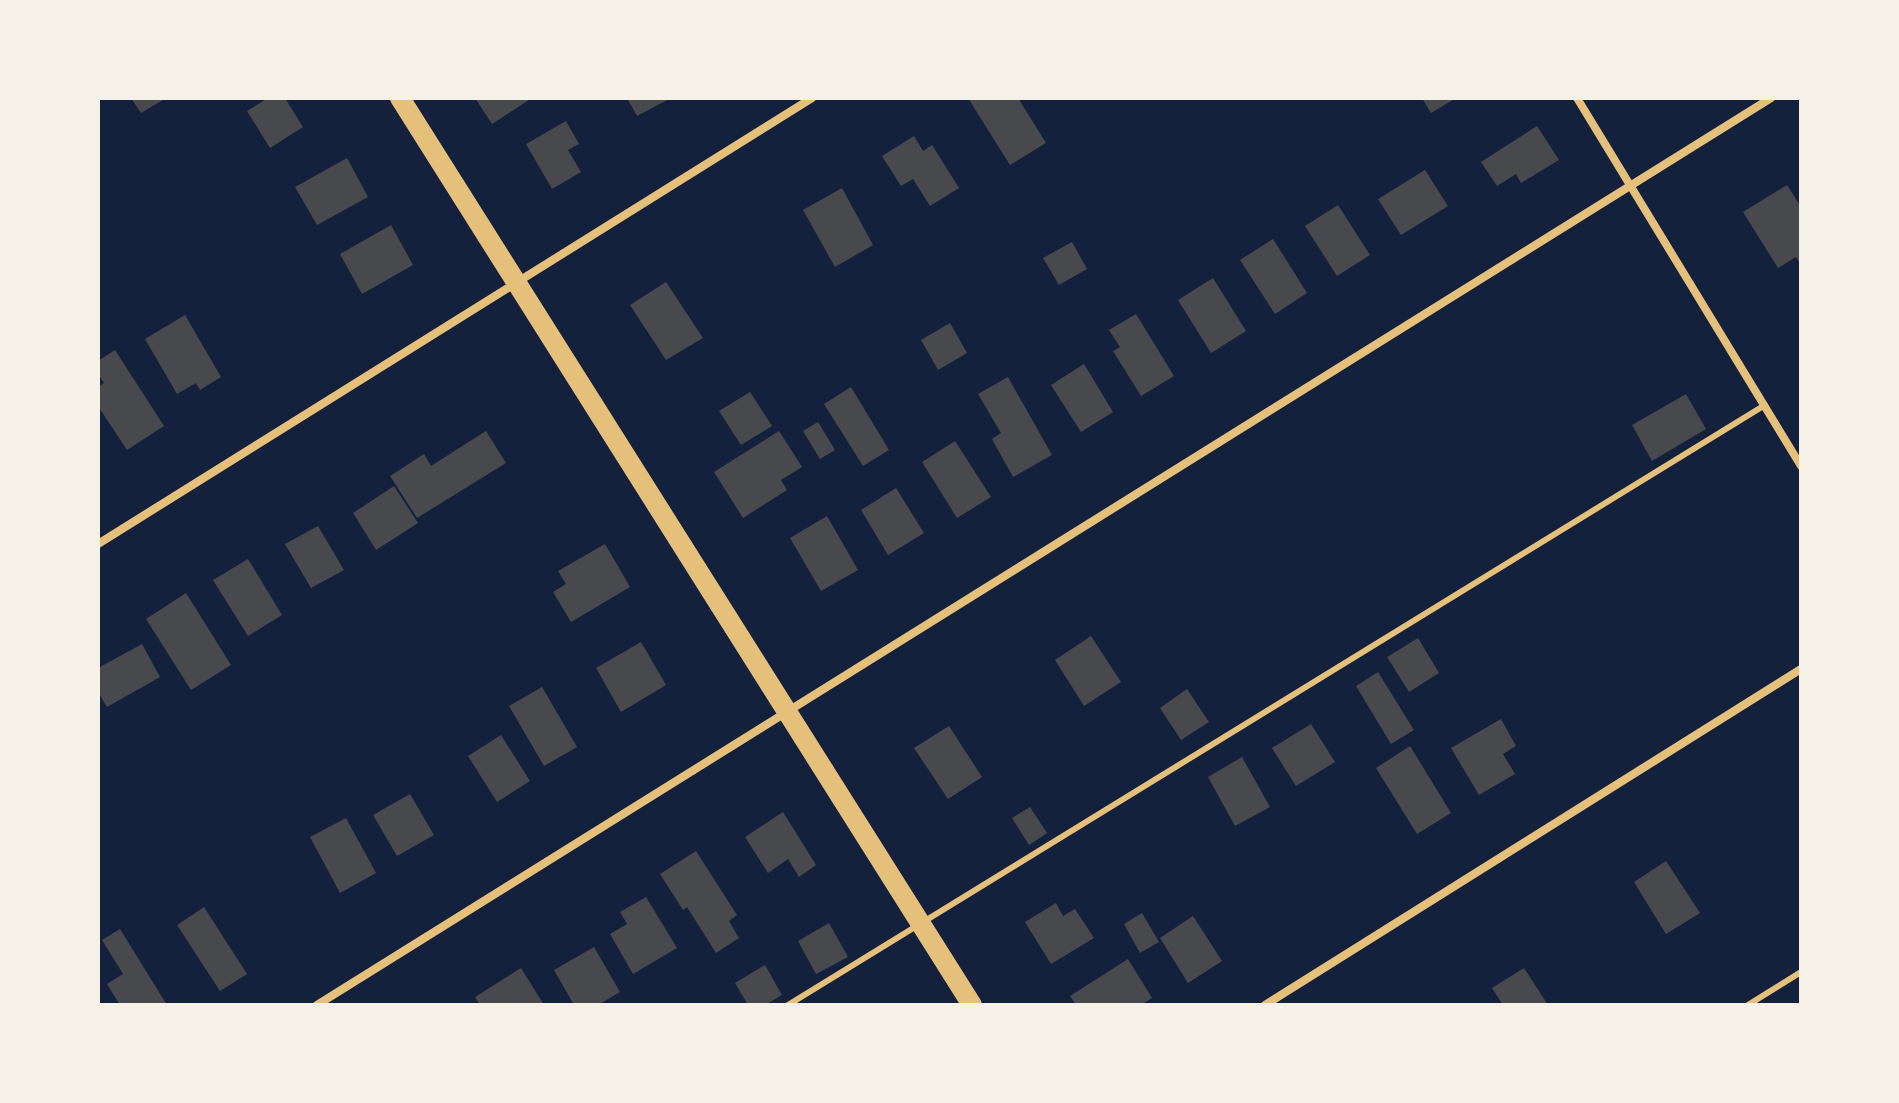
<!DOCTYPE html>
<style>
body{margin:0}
#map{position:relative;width:1899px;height:1103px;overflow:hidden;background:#14213d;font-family:Signika,sans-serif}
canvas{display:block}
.frame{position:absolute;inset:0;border:100px solid #f6f1e7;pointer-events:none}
</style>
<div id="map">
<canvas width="1899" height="1103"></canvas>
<div class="frame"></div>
</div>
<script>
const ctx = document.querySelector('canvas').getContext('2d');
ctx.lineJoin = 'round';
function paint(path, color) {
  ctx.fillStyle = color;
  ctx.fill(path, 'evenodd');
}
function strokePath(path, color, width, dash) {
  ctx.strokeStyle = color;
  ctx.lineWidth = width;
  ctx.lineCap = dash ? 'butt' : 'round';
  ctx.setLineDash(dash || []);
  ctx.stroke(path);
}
paint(new Path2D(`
 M131 98H166L141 113Z
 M268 98H285L303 127 270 148 247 111Z
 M475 98H532L492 124Z
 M627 98H671L637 116Z
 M968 98H1018L1046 143 1010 165Z
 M1422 98H1456L1431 113Z
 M566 121 579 144 568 150 581 172 552 189 526 144Z
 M1537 126 1559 160 1521 183 1516 174 1497 186 1481 162Z
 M914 136 923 151 932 145 959 188 930 206 913 179 901 186 882 156Z
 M347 158 368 197 317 225 295 187Z
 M1425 170 1448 206 1401 235 1378 199Z
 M1787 185 1801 207V265L1796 257 1778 268 1743 212Z
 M842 188 873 245 835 267 803 210Z
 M1338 205 1370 255 1337 276 1305 226Z
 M391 225 413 265 362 294 340 254Z
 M1273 239 1307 293 1275 314 1240 260Z
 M1072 242 1087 269 1059 285 1043 258Z
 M1213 278 1246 331 1211 353 1178 300Z
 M666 282 703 338 666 360 630 305Z
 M1136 314 1174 376 1141 396 1113 351 1120 347 1109 330Z
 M185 315 221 377 200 390 196 383 177 394 145 339Z
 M950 323 967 353 938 370 921 340Z
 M115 350 164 426 127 450 98 406V387L104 383 98 374V361Z
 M1084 364 1113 412 1081 432 1051 385Z
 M1008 377 1052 455 1013 477 992 439 1001 433 978 394Z
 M851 387 889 450 863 466 824 404Z
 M750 392 772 426 741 445 719 411Z
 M1686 394 1706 429 1652 461 1632 425Z
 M818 422 835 450 820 459 803 431Z
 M486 431 506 463 417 518 390 476 424 454 431 466Z
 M779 431 802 467 781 480 787 490 743 518 714 472Z
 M955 441 991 497 957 518 922 462Z
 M394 486 418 523 376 550 353 513Z
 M896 488 924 533 888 555 861 510Z
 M827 516 858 570 821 591 790 538Z
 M318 526 344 570 311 588 285 544Z
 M605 544 630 587 571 622 553 592 566 584 558 571Z
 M248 559 282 615 248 636 213 580Z
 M186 593 231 665 191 690 146 619Z
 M1091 636 1121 682 1084 706 1055 660Z
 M1418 638 1439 673 1409 692 1387 657Z
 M641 642 666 685 621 712 596 668Z
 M142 644 160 677 107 707 98 692V668Z
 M1378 672 1414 730 1391 744 1356 686Z
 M542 687 577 747 544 766 509 706Z
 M1187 689 1209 722 1181 740 1160 708Z
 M1501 719 1516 746 1503 754 1515 774 1479 795 1451 748Z
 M1311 724 1335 762 1296 786 1272 748Z
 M949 726 982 777 948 799 914 748Z
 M501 735 530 781 497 802 468 756Z
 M1410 746 1451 813 1417 834 1376 768Z
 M1242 757 1270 807 1235 826 1208 777Z
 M410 794 434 835 397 856 373 815Z
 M1030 807 1047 833 1029 845 1012 818Z
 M783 812 816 865 799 877 788 859 768 873 745 837Z
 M346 818 376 873 340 893 310 837Z
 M696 851 737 915 729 921 739 938 716 953 687 907 683 910 660 874Z
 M1666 861 1700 913 1666 934 1634 882Z
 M646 897 677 948 633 974 610 934 627 924 620 912Z
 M1056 903 1063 916 1075 909 1094 938 1051 964 1025 922Z
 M204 907 247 974 220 991 177 925Z
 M1142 913 1159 942 1140 953 1124 924Z
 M1193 916 1222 961 1188 983 1160 938Z
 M829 923 848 957 816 974 798 941Z
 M120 929 167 1005H120L107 984 123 974 102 940Z
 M594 947 620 992 598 1005H574L554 970Z
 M1128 959 1152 998 1141 1005H1076L1070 996Z
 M765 965 782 995 765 1005H748L735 983Z
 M521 968 544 1005H480L475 997Z
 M1524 968 1548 1005H1503L1492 988Z`), '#48494c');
strokePath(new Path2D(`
 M788 1005 1765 405
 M1748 1005 1801 972`), '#e5c07b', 6);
strokePath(new Path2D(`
 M1577 98 1801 466
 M98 544 812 98
 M317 1005 1771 98
 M1265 1005 1801 669`), '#e5c07b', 8);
strokePath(new Path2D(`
 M400 98 972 1005`), '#e5c07b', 20);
</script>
